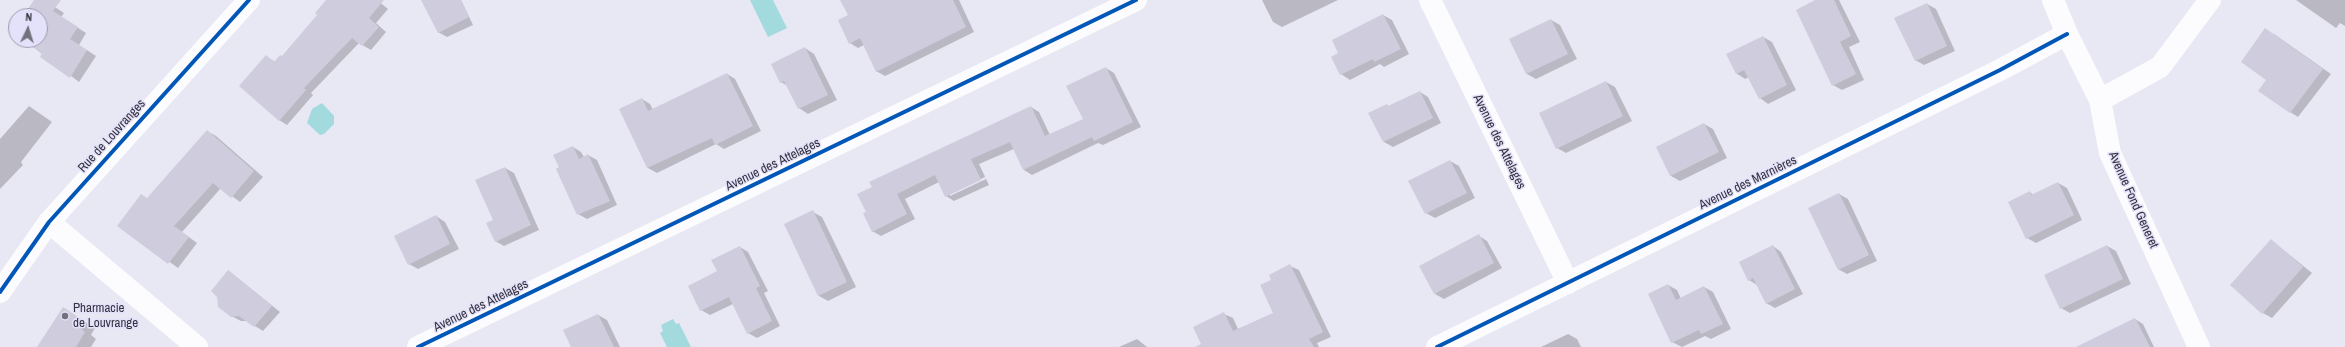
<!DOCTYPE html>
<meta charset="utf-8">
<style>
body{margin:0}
#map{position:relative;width:2345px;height:347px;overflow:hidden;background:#e8e7f4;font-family:"Archivo Narrow",sans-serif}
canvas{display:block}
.north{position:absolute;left:8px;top:8px;width:40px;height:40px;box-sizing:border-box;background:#e4e1fa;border:1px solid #9d9bae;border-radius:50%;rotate:4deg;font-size:11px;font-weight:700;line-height:16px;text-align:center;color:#33323c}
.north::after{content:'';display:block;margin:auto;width:14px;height:18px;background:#72717c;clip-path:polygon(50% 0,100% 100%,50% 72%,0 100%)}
</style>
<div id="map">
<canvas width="2345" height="347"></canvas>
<div class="north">N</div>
</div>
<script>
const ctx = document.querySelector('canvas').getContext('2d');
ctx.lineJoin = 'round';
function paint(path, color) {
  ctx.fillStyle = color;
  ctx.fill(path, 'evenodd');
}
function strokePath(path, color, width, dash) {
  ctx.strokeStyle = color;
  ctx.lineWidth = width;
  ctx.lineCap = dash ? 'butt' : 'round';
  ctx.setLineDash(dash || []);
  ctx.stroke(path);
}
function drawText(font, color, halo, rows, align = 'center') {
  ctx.font = font + ' "Archivo Narrow",sans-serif';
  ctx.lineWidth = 3;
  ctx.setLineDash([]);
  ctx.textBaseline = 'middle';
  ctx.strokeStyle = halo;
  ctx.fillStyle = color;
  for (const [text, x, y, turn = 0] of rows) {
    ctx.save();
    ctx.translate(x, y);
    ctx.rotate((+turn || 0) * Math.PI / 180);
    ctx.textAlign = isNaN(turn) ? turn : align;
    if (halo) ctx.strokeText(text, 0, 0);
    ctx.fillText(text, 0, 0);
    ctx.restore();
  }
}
paint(new Path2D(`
 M750 0H773L787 28 768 37Z
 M322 103 334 116V124L324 134 320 135 307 123 312 109Z
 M673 319 676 324 679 323 691 347H667L660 333 663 331 661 325Z`), '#a2dade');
paint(new Path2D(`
 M35 0H44L64 13 61 17 86 33 79 45 96 56 79 82 24 40H40V16H25Z
 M328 0H377L388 9 376 23 386 32 371 50 359 43 311 93 313 95 287 125 279 120 266 56 275 62 282 57 319 15Z
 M422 0H461L473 25 447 37 438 32Z
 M854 0H959L974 32 885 76 876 71 864 45 858 48 850 43V16Z
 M1262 0H1338L1282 27 1273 22Z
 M1817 0H1839L1860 42 1849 47 1864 80 1842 90 1833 85Z
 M2296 0H2345V26L2340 23 2336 28Z
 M1927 4 1936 9 1955 51 1924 65 1915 60Z
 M1383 15 1392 20 1409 54 1384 67 1380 64 1350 80 1341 74 1339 54Z
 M1551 20 1560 25 1577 59 1536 79 1527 74 1510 40Z
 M2274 34 2331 74 2298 117 2290 112 2267 80Z
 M1763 37 1772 42 1796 90 1768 104 1760 98 1749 77 1745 79 1736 73Z
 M805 48 814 54 837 100 808 114 799 108 788 86 781 82Z
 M1106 68 1114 73 1141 127 1103 145 1098 143 1032 175 1024 170 1014 149 979 164 989 185 954 201 946 196 939 182 905 199 915 219 881 236 872 231 864 214 1031 107 1039 112 1050 135 1084 120ZM985 177 986 179 950 196V193Z
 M727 74 735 79 761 131 724 149 716 144 657 173 648 168 642 99 650 104 653 110Z
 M1606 82 1615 87 1632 121 1566 153 1557 148Z
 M1420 92 1428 97 1441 123 1393 147 1384 142 1370 113 1387 105 1390 107Z
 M29 106 52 122 21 162 23 165 0 189V139Z
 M1704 124 1713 129 1727 158 1680 181 1671 176 1657 147Z
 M207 131 216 136 263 177 240 202 221 188 182 232 197 243 178 268 118 225 148 199Z
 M573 147 581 152 584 157 588 155 597 160 617 205 587 219 578 214 560 168Z
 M1450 161 1459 166 1475 198 1435 218 1426 213Z
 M505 168 514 173 539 230 504 246 495 241 494 221Z
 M2058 183 2067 188 2082 220 2036 243 2027 238 2030 192 2033 195Z
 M1839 194 1848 199 1877 261 1847 274 1838 269Z
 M813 212 822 217 856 287 828 301 819 296 786 225Z
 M436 216 445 222 459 249 418 269 409 264Z
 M1479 236 1487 241 1502 268 1444 299 1435 294Z
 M2271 240 2312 273 2272 318 2263 313Z
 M1773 246 1781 252 1803 294 1775 308 1766 303 1757 285 1749 280Z
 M2107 246 2116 251 2131 284 2070 313 2061 308Z
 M740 247 748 252 768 291 764 293 780 326 757 338 748 333 733 304 710 315 701 310 718 272Z
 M1290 266 1299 270 1331 337 1317 343 1319 347H1205L1224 314 1233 318 1238 329 1274 314 1273 280Z
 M229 271 280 312 263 331 247 321H241L231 316Z
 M1668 285 1677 290 1681 299 1704 287 1713 292 1731 329 1711 339 1705 336 1682 347 1672 342Z
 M74 315 95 328 91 335 96 339 91 347H39Z
 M598 315 607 320 620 347H572Z
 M2135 319 2143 324 2154 347H2101Z
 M1568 334 1577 339 1581 347H1541Z
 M1137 339 1147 347H1119Z`), '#0003');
paint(new Path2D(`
 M34 0H61L53 11 78 27 70 39 87 50 70 78 40 57 42 53 23 40H40V16H23Z
 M326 0H384L369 18 379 27 362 46 352 38 304 88 306 90 279 121 239 86 266 55 274 62 280 55 282 56 317 15 315 13Z
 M421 0H461L469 17 438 33Z
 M840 0H953L966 27 876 72 860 38 849 44 838 20 848 15Z
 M1815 0H1834L1851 36 1840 42 1856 74 1832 86 1796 10Z
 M1927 3 1947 46 1915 61 1894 18Z
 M1383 14 1401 49 1374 62 1373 59 1340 75 1331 57 1338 53 1332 40Z
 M1551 19 1568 54 1526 74 1509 39Z
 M2265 28 2323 69 2290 113 2258 91 2266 80 2241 62Z
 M1763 36 1787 85 1759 99 1744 70 1736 74 1726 54Z
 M805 47 828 95 798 109 784 81 780 83 771 64Z
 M1106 67 1133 122 1094 141 1092 137 1023 170 1010 142 971 159 981 180 945 197 935 175 897 194 907 214 872 232 863 213 866 212 857 194 872 187 869 182 1031 106 1045 136 1083 119 1066 86Z
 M727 73 753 126 715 145 712 138 647 168 619 109 642 98 648 111Z
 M1606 81 1623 116 1556 149 1539 113Z
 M1420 91 1433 118 1383 142 1368 113 1387 104 1388 106Z
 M1704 123 1719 152 1670 176 1656 147Z
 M207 130 254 171 231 198 213 183 174 226 189 237 168 264 117 226 141 194 147 198Z
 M573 146 579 159 588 154 610 201 577 215 556 169 559 167 553 155Z
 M1450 160 1467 193 1425 214 1408 181Z
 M505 167 531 225 495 242 486 223 493 220 475 180Z
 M2058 182 2074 215 2026 239 2008 202 2030 191 2031 195Z
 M1839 193 1869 255 1838 270 1808 208Z
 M813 210 847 282 818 296 784 224Z
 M436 215 450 244 408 265 394 236Z
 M1479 234 1494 263 1434 294 1419 266Z
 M2271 239 2303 267 2262 314 2230 285Z
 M1773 245 1795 289 1766 304 1753 278 1748 281 1739 262Z
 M2107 245 2123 279 2060 309 2044 275Z
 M740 246 760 286 756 288 772 321 747 334 729 297 700 311 688 286 717 271 711 260Z
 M1290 264 1323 332 1309 339 1314 347H1195L1201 344 1193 327 1224 312 1233 331 1273 313 1260 285 1271 280 1269 275Z
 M228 270 272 306 254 327 239 316 231 317 218 307 217 297 211 291Z
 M1668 284 1676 300 1704 286 1723 324 1701 334 1699 330 1671 343 1648 294Z
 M63 307 84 321 80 328 85 332 76 347H37Z
 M598 314 614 347H571L563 330Z
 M2135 318 2150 347H2076Z`), '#cfcddd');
strokePath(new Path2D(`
 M1430 0 1568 283
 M2053 0 2067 34 2100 100 2110 153 2199 347
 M2100 100 2160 67 2210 0
 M49 222 197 347
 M418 347 1136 0
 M1437 347 2000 70 2067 34`), '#fcfbfd', 22);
strokePath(new Path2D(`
 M0 292 49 222 249 0`), '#fcfbfd', 22);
strokePath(new Path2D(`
 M0 292 49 222 249 0
 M418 347 1136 0
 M1437 347 2000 70 2067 34`), '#0057b8', 4);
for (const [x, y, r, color] of [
 [65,316,4,"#72717c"]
]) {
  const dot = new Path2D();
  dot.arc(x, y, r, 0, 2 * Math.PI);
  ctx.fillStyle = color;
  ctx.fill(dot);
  strokePath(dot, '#e4e1fa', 1.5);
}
drawText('13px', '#33323c', '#e4e1fa', [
 ["Rue de Louvranges",112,136,-48],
 ["Avenue des Attelages",1499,142,64],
 ["Avenue des Attelages",773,165,-26],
 ["Avenue des Marnières",1748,183,-26],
 ["Avenue Fond Generet",2133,200,66],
 ["Avenue des Attelages",481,306,-26]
]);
drawText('13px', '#33323c', '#e4e1fa', [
 ["Pharmacie",73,309],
 ["de Louvrange",73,324]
], 'left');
</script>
